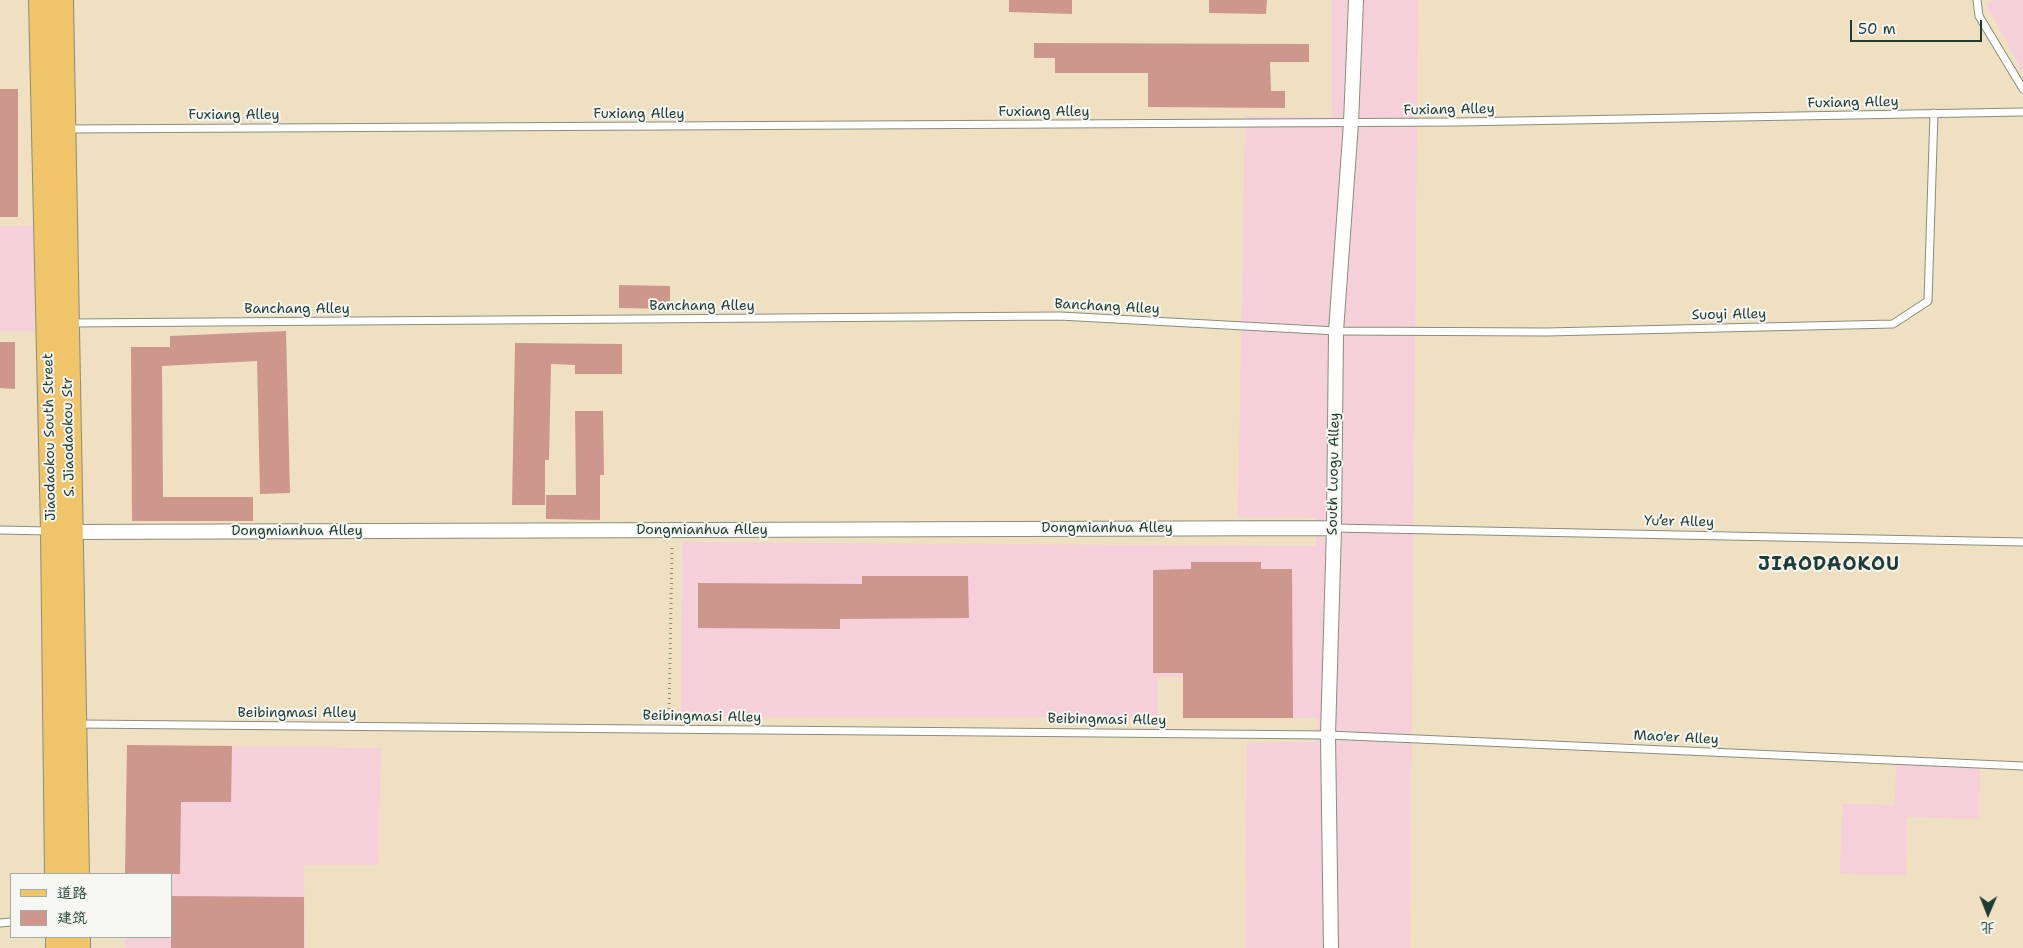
<!DOCTYPE html>
<meta charset="utf-8">
<style>
body{margin:0}
#map{position:relative;width:2023px;height:948px;overflow:hidden;background:#efe0c2;font-family:"Shantell Sans","LXGW WenKai TC",sans-serif}
canvas{display:block}
.legend{position:absolute;left:10px;top:873px;width:162px;height:65px;box-sizing:border-box;background:#f6f6f2;border:1px solid #a0aca6;margin:0;padding:6px 9px;list-style:none;font-size:15px;color:#1f3d34}
.legend li{display:flex;align-items:center;gap:10px;height:25px}
.legend b{width:25px;border:1px solid #a0aca6}
.north{position:absolute;left:1963px;top:888px;width:50px;height:50px;-webkit-text-stroke:4px #f6f6f2;paint-order:stroke;rotate:181deg;font-size:14px;font-weight:700;line-height:20px;text-align:center;color:#1f3d34}
.north::after{content:'';display:block;margin:auto;width:18px;height:22px;background:#1f3d34;clip-path:polygon(50% 0,100% 100%,50% 72%,0 100%)}
.scale{position:absolute;left:1850px;top:20px;width:132px;height:22px;box-sizing:border-box;border:2px solid #1f3d34;border-top:0;padding-left:6px;font-size:15px;line-height:18px;white-space:nowrap;color:#1f3d34;-webkit-text-stroke:4px #f6f6f2;paint-order:stroke}
</style>
<div id="map">
<canvas width="2023" height="948"></canvas>
<ul class="legend">
<li><b style="height:6px;background:#f0c469"></b>道路</li>
<li><b style="height:14px;background:#ce978d"></b>建筑</li>
</ul>
<div class="north">北</div>
<div class="scale">50 m</div>
</div>
<script>
const ctx = document.querySelector('canvas').getContext('2d');
ctx.lineJoin = 'round';
function paint(path, color) {
  ctx.fillStyle = color;
  ctx.fill(path, 'evenodd');
}
function strokePath(path, color, width, dash) {
  ctx.strokeStyle = color;
  ctx.lineWidth = width;
  ctx.lineCap = dash ? 'butt' : 'round';
  ctx.setLineDash(dash || []);
  ctx.stroke(path);
}
function drawText(font, color, halo, rows, align = 'center') {
  ctx.font = font + ' "Shantell Sans",sans-serif';
  ctx.lineWidth = 4;
  ctx.setLineDash([]);
  ctx.textBaseline = 'middle';
  ctx.strokeStyle = halo;
  ctx.fillStyle = color;
  for (const [text, x, y, turn = 0] of rows) {
    ctx.save();
    ctx.translate(x, y);
    ctx.rotate((+turn || 0) * Math.PI / 180);
    ctx.textAlign = isNaN(turn) ? turn : align;
    if (halo) ctx.strokeText(text, 0, 0);
    ctx.fillText(text, 0, 0);
    ctx.restore();
  }
}
paint(new Path2D(`
 M1332 0H1418L1410 948H1245L1247 743 1317 742V718H1183V677H1158V717H681L682 542 1316 546V518L1238 517 1245 116 1332 117Z
 M1994 0H2023V72L1986 4Z
 M0 226H33L34 331H0Z
 M127 745 381 748 378 865H304L305 948H125V937H171V874H125Z
 M1896 765 1980 767 1979 819 1907 817 1906 875 1840 874 1842 804 1895 805Z`), '#f5cfd9');
paint(new Path2D(`
 M1009 0H1072V14L1009 12Z
 M1209 0H1267L1266 14 1209 13Z
 M1034 43 1309 44V62H1270L1271 91H1285V108L1148 107V73H1055V58H1034Z
 M0 89H18V217H0Z
 M619 285 670 286V309L619 308Z
 M286 331 290 493 260 494 257 361 162 366 163 497H253V521H132L131 347H170V336Z
 M0 342H15V389L0 388Z
 M515 343 622 344V374H575V365L551 364 549 460H545V505H512Z
 M575 411H603L604 475H600V520L546 519V495H576Z
 M1191 562H1261V569H1292L1293 718H1183V673H1153V570L1191 569Z
 M862 576H968L969 618 840 619V629L698 628V583L862 584Z
 M127 745 232 746 231 802H181L180 874H125Z
 M171 896 304 897V948H171Z`), '#ce978d');
const lane = new Path2D(`
 M1977 0 1979 16 2023 89
 M66 129 1457 122 2023 112
 M70 323 1060 316 1336 331 1547 332 1893 324 1928 301 1934 113
 M1334 528 2023 542
 M0 530 49 531
 M79 724 1328 735 2023 766
 M0 923 11 922`);
const street = new Path2D(`
 M65 532 1334 528
 M1331 948 1328 735 1334 528 1336 331 1351 123 1356 0`);
const primary = new Path2D(`
 M40 0 52 531 56 874
 M62 0 78 874
 M57 937V948
 M79 937V948`);
strokePath(lane, '#878e7b', 9);
strokePath(street, '#878e7b', 16);
strokePath(primary, '#878e7b', 24);
strokePath(new Path2D(`
 M669 719 672 546`), '#878e7b', 3, [1, 4]);
strokePath(lane, '#fff', 7);
strokePath(street, '#fff', 14);
strokePath(primary, '#f0c469', 22);
drawText('14px', '#1f3d34', '#f6f6f2', [
 ["Fuxiang Alley",1853,103,-1],
 ["Fuxiang Alley",1449,110,-1],
 ["Fuxiang Alley",1044,112],
 ["Fuxiang Alley",639,114],
 ["Fuxiang Alley",234,115],
 ["Banchang Alley",702,306],
 ["Banchang Alley",1107,307,3],
 ["Banchang Alley",297,309],
 ["Suoyi Alley",1729,315,-1],
 ["Jiaodaokou South Street",50,437,-91],
 ["S. Jiaodaokou Str",69,437,-91],
 ["South Luogu Alley",1334,474,-89],
 ["Yu’er Alley",1679,522,1],
 ["Dongmianhua Alley",1107,528],
 ["Dongmianhua Alley",702,530],
 ["Dongmianhua Alley",297,531],
 ["Beibingmasi Alley",297,713],
 ["Beibingmasi Alley",702,717,1],
 ["Beibingmasi Alley",1107,720,1],
 ["Mao'er Alley",1676,738,3]
]);
ctx.letterSpacing = '1px';
drawText('bold 19px', '#1f3d34', '#f6f6f2', [
 ["JIAODAOKOU",1829,565]
]);
ctx.letterSpacing = '0px';
</script>
